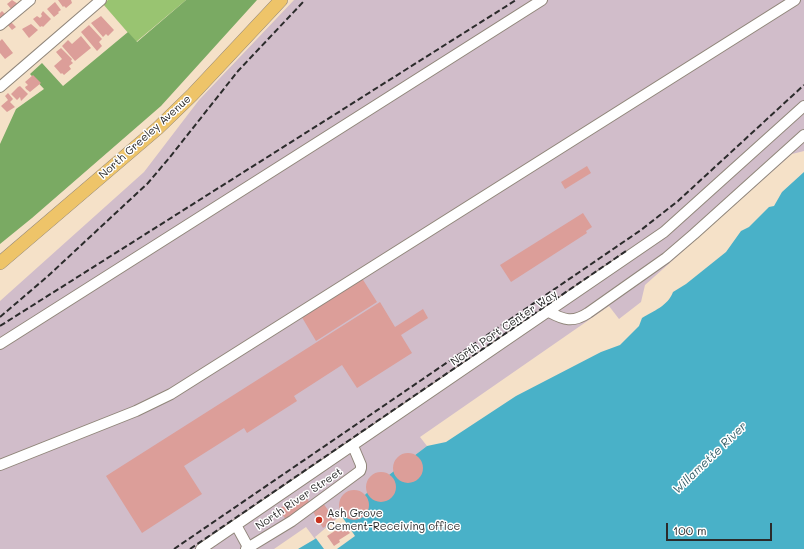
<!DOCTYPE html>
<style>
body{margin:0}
#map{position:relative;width:804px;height:549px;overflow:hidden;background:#f5e1c8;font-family:Mali,sans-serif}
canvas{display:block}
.scale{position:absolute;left:666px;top:523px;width:106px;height:18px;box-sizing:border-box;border:2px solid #2b2b2b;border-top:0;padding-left:5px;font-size:12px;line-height:14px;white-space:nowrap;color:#2b2b2b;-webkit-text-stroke:3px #fff;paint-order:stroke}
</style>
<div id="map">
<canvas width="804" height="549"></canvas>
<div class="scale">100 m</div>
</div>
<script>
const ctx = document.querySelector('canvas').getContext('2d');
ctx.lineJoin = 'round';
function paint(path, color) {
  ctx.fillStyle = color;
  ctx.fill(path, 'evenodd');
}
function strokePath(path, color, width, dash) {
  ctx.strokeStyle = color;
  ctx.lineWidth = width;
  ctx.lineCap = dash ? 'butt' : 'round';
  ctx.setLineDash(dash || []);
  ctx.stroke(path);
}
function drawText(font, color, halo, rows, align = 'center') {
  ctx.font = font + ' Mali,sans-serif';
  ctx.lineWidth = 3;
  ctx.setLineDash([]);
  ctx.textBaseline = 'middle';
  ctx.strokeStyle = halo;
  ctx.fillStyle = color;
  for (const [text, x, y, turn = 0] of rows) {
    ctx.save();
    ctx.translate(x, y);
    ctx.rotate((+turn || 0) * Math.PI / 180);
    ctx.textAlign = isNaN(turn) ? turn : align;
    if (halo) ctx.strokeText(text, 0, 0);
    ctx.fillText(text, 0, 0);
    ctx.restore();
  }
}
paint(new Path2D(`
 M294 0H804V151L792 154 645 285 641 302 619 319 609 306 420 437 427 446 373 487 340 519 315 539 306 527 274 549H0V301L144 172 199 100Z`), '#d1bdca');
paint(new Path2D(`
 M108 0H186L136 42 103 4Z`), '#99c471');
paint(new Path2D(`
 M186 0H257L161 106 32 218 0 244V144L16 109 44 89 30 74 42 63 63 86 128 32 137 42Z`), '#7aaa63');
paint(new Path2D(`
 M804 172V549H298L315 539 340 519 373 487 427 446 446 442 516 396 601 352 620 345 639 326 642 318C653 311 668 306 673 292L686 284 726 252 741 231 749 227 769 207 774 206 782 192Z`), '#49b1c8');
paint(new Path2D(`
 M341 515 355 536 337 549H324L315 537Z`), '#f5e1c8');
paint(new Path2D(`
 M12 0 18 4 12 10 7 4Z
 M58 0H71L72 3 66 8 64 6 63 7Z
 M55 2 61 10 58 12 59 13 54 17 47 9Z
 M2 11 6 15 2 19 0 17V13Z
 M43 11 51 19 43 27 42 26 40 27 33 19 37 16 40 18 42 16 41 14Z
 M101 16 114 30 108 36 106 34 103 37 91 23Z
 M10 21 16 27 12 30 7 24Z
 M31 24 38 30 29 38 22 29Z
 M89 25 102 39 99 42 102 46 97 51 81 32Z
 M81 36 91 48 75 61 62 46 68 40 72 44Z
 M2 39 13 53 5 59 0 53V41Z
 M61 48 72 59 71 61 73 63 69 66 71 69 64 75 62 73 61 74 54 66 62 59 56 52Z
 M33 75 41 83 30 92 26 89 25 87 28 85 25 82Z
 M20 86 28 94 21 101 20 97 17 100 11 94 18 87Z
 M8 93 13 99 10 102 15 107 7 112 1 106 8 100 5 96Z
 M587 166 591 173 565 189 561 182Z
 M583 213 592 227 586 231 587 233 511 282 500 265Z
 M360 275 377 302 316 341 300 314Z
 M380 302 395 327 423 309 428 318 401 335 412 353 357 388 342 365 294 396 297 401 247 433 244 428 184 466 202 494 142 533 106 476Z
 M393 468a15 15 0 1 1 30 0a15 15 0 1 1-30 0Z
 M366 487a15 15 0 1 1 30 0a15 15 0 1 1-30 0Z
 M339 505a15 15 0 1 1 30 0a15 15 0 1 1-30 0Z
 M303 493 310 503 286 520 279 509Z
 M323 503 335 520 323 528 312 510Z
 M344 525 350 533 339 540 340 542 334 546 327 536Z`), '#dc9e99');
const minor = new Path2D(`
 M0 25 30 0
 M0 87 101 0
 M549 312C564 320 573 323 588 313L666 258 694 234 804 135
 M0 344 542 0
 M0 465 136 411 171 394 795 0
 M236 525 248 547
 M201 549 664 232 804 106
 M246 549 292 521 360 471 361 468V465L353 446`);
const major = new Path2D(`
 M0 263 158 128 192 95 281 0`);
strokePath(minor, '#90867a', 12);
strokePath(major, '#90867a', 14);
strokePath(minor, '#fff', 10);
strokePath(major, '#eec469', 13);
strokePath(new Path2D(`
 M0 317 48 276 148 183 170 157 238 71 305 0
 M0 326 516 0
 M174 549 641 230 678 201 804 85
 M190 549 626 251`), '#2b2b2b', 2, [6, 3]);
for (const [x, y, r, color] of [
 [319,520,4,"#c8321e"]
]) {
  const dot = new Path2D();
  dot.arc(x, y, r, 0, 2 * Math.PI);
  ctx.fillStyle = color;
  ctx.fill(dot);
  strokePath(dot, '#fff', 1.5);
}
drawText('11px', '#2b2b2b', '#fff', [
 ["North Greeley Avenue",145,137,-42],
 ["North Port Center Way",504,328,-34],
 ["North River Street",299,499,-34]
]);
drawText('11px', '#2b2b2b', '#fff', [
 ["Ash Grove",327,514],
 ["Cement-Receiving office",327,527]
], 'left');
drawText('italic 12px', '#37616a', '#fff', [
 ["Willamette River",710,458,-44]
]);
</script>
